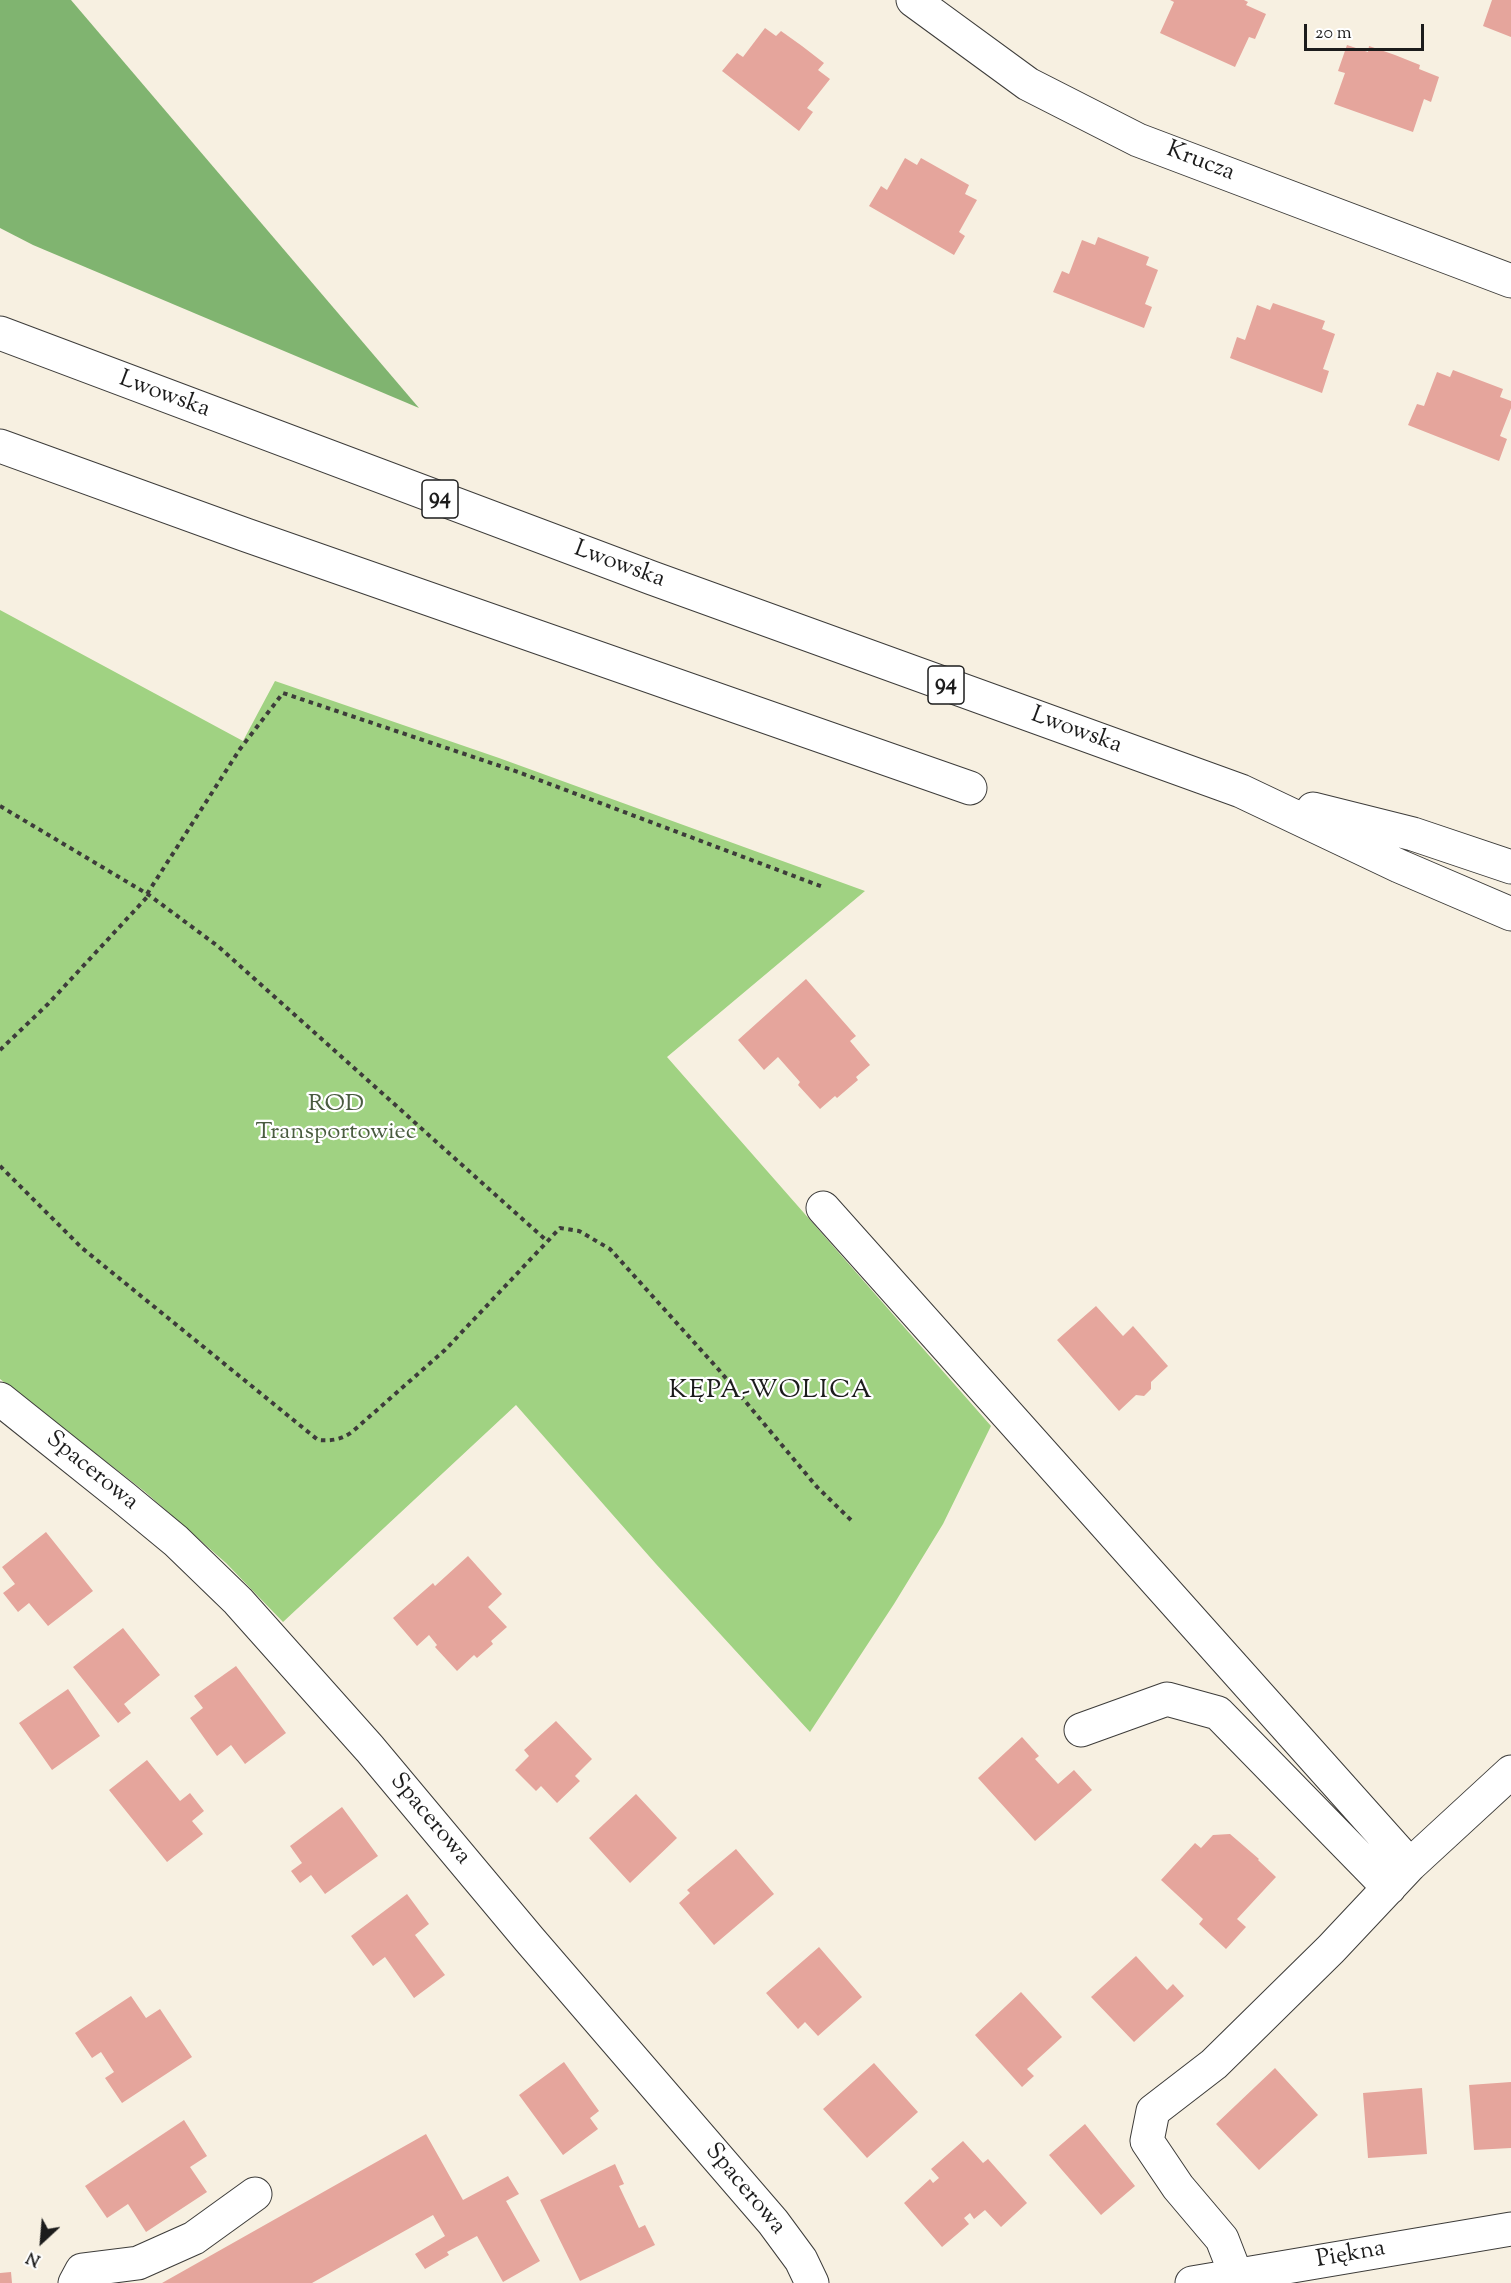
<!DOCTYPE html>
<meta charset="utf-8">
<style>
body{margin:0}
#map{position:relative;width:1511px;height:2283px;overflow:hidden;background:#f7f0e1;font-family:"Sorts Mill Goudy",serif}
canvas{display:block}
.north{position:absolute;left:12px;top:2211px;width:60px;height:60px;-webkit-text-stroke:4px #fff;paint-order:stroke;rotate:206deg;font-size:16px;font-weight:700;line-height:24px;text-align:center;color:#1c1c1c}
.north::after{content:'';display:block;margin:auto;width:21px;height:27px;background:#1c1c1c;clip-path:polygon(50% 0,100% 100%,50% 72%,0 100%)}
.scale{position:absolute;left:1304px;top:24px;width:120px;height:27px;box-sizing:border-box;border:3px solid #1c1c1c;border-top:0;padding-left:8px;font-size:18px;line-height:21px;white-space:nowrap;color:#1c1c1c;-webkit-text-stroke:4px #fff;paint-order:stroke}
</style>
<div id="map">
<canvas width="1511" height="2283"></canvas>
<div class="north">N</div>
<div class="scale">20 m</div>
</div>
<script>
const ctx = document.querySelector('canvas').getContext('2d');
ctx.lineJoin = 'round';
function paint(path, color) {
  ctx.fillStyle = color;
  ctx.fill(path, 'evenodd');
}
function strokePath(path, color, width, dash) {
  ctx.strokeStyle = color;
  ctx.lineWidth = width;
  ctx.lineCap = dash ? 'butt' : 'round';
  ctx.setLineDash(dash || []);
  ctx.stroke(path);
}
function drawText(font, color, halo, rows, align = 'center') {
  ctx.font = font + ' "Sorts Mill Goudy",serif';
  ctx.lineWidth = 4.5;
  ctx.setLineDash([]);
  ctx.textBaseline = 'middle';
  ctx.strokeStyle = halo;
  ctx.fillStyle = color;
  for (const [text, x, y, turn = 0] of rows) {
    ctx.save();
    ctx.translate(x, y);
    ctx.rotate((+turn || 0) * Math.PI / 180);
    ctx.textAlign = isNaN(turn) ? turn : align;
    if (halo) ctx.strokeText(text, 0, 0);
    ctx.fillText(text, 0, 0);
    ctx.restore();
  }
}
paint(new Path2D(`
 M0 610 243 741 275 681 499 758 865 891 667 1057 991 1426 943 1524 894 1604 810 1732 656 1564 516 1405 283 1622 226 1563 144 1491 0 1379Z`), '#a0d282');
paint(new Path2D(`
 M0 0H71L419 408 33 245 0 228Z`), '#80b470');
paint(new Path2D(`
 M1170 0H1244L1248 2 1246 5 1266 14 1255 39 1249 37 1235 67 1160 33 1174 2Z
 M1492 0H1511V37L1483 26Z
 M765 28 776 36 781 31 802 46 824 63 818 70 830 79 807 108 813 112 799 131 722 71 737 53 743 57Z
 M1347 45 1368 52 1369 46 1395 55 1420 65 1419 69 1439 77 1431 102 1424 99 1413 132 1334 104 1345 73 1338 71Z
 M905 158 917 165 921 158 969 185 965 194 977 200 959 232 965 236 954 255 869 206 881 186 887 190Z
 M1098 237 1149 257 1146 265 1158 270 1145 304 1152 307 1144 328 1053 292 1062 271 1069 274 1082 240 1095 245Z
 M1273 303 1325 321 1322 329 1335 334 1323 369 1329 371 1322 393 1230 358 1237 337 1245 340 1257 305 1270 310Z
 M1453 370 1503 389 1500 397 1511 401V408L1500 436 1507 439 1499 461 1408 425 1417 404 1424 406 1437 372 1450 377Z
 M806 979 856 1036 850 1041 870 1065 856 1077 858 1080 837 1098 835 1096 820 1109 798 1085 800 1082 778 1057 764 1070 738 1040Z
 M1096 1306 1123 1336 1133 1326 1168 1366 1151 1382V1389L1144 1396 1136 1395 1119 1411 1057 1340Z
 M46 1532 93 1591 48 1626 29 1603 18 1612 3 1593 15 1584 2 1567Z
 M468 1556 502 1594 488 1607 507 1627 491 1641 493 1644 477 1658 474 1655 457 1671 435 1647 437 1645 429 1635 417 1646 393 1618 433 1583 435 1586Z
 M123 1628 160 1675 124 1704 131 1713 118 1723 73 1667Z
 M236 1666 286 1733 245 1764 231 1745 217 1756 190 1718 203 1708 194 1696Z
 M68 1689 100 1736 52 1770 19 1723Z
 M556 1721 592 1759 575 1776 580 1781 557 1803 541 1786 536 1791 515 1770 529 1756 524 1750Z
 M1022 1737 1039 1756 1035 1759 1058 1784 1074 1770 1092 1790 1035 1841 978 1778Z
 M147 1760 180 1801 190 1793 204 1811 192 1821 203 1834 167 1862 109 1790Z
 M636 1794 677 1838 630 1883 589 1838Z
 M342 1807 378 1856 325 1894 311 1875 300 1883 291 1871 302 1863 290 1846Z
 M1230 1834 1259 1859 1258 1860 1276 1877 1237 1919 1246 1927 1226 1949 1199 1924 1203 1919 1161 1880 1195 1843 1201 1848 1213 1835Z
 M736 1849 774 1894 714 1945 679 1903 690 1893 687 1890Z
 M407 1894 429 1924 415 1935 445 1975 414 1998 385 1957 373 1966 351 1936Z
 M819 1947 862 1997 818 2036 805 2022 798 2029 766 1993Z
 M1136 1956 1167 1990 1173 1984 1184 1996 1134 2042 1091 1997Z
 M1021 1992 1062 2037 1027 2069 1034 2076 1022 2087 975 2035Z
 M131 1996 146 2018 160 2009 192 2057 122 2103 105 2078 114 2072 101 2052 92 2058 75 2033Z
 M564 2062 599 2111 590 2118 598 2129 563 2155 519 2095Z
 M874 2063 918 2112 867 2158 823 2109Z
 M1275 2068 1318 2115 1259 2170 1216 2124Z
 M1511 2082V2148L1474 2150 1469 2085Z
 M1422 2088 1427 2154 1368 2158 1363 2093Z
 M184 2120 207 2156 190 2167 207 2192 146 2232 128 2204 107 2218 85 2186Z
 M1085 2124 1135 2186 1101 2215 1049 2155Z
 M426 2134 463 2200 508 2176 519 2194 506 2201 540 2261 503 2282 477 2236 447 2252 449 2255 425 2269 415 2254 445 2236 433 2215 312 2283H162Z
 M963 2141 983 2163 988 2159 1027 2203 1001 2227 985 2210 974 2219 970 2213 964 2218 969 2224 942 2247 904 2203 930 2179 933 2183 939 2178 931 2169Z
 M615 2164 624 2184 619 2186 639 2228 645 2225 655 2245 580 2281 540 2200Z
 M11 2272 12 2283H0V2273Z`), '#e5a59c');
const minor = new Path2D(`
 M913 0 1028 84 1138 140 1511 281
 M0 446 246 535 970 788
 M823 1208 1410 1865
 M0 1399 124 1498 176 1541 238 1601 370 1749 529 1939 773 2222 801 2260 812 2283
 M1081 1730 1167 1699 1218 1713 1389 1888
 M1236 2275 1222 2239 1178 2187 1147 2141 1153 2111 1214 2064 1331 1949 1410 1865 1511 1772
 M75 2283 82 2270 138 2263 194 2238 255 2194
 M1192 2283 1511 2229`);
const major = new Path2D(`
 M0 333 652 578 1241 791 1399 866 1511 914
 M1313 809 1413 834 1511 867`);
strokePath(minor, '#3d3c3a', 35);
strokePath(major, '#3d3c3a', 35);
strokePath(new Path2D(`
 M0 806 149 895 219 947 547 1241
 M147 894 240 749 283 693 518 772 823 887
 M0 1050 48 1004 149 895
 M0 1166 82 1248 318 1440C331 1441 341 1440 352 1432L445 1350 560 1228 579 1231 610 1249 719 1370 817 1487 853 1522`), '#3d3c3a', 4, [4.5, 4.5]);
strokePath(minor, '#fff', 33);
strokePath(major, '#fff', 33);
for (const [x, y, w] of [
 [440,499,36],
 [946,685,36]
]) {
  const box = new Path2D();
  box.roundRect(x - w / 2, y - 19, w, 38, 4.5);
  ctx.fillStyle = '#fff';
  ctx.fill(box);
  strokePath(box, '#1c1c1c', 1.5);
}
drawText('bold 22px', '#1c1c1c', null, [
 ["94",440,499],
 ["94",946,685]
]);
drawText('24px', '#1c1c1c', '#fff', [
 ["Krucza",1200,163,21],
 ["Lwowska",164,396,20],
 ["Lwowska",619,566,20],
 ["Lwowska",1076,732,20],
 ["Spacerowa",91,1472,39],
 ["Spacerowa",429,1820,50],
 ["Spacerowa",744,2190,50],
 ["Piękna",1351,2256,-10]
]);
drawText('24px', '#4a5c40', '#fff', [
 ["ROD",336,1106],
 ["Transportowiec",336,1134]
]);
ctx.letterSpacing = '1.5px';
drawText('26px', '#1c1c1c', '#fff', [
 ["KĘPA-WOLICA",771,1393]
]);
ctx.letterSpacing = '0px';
</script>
